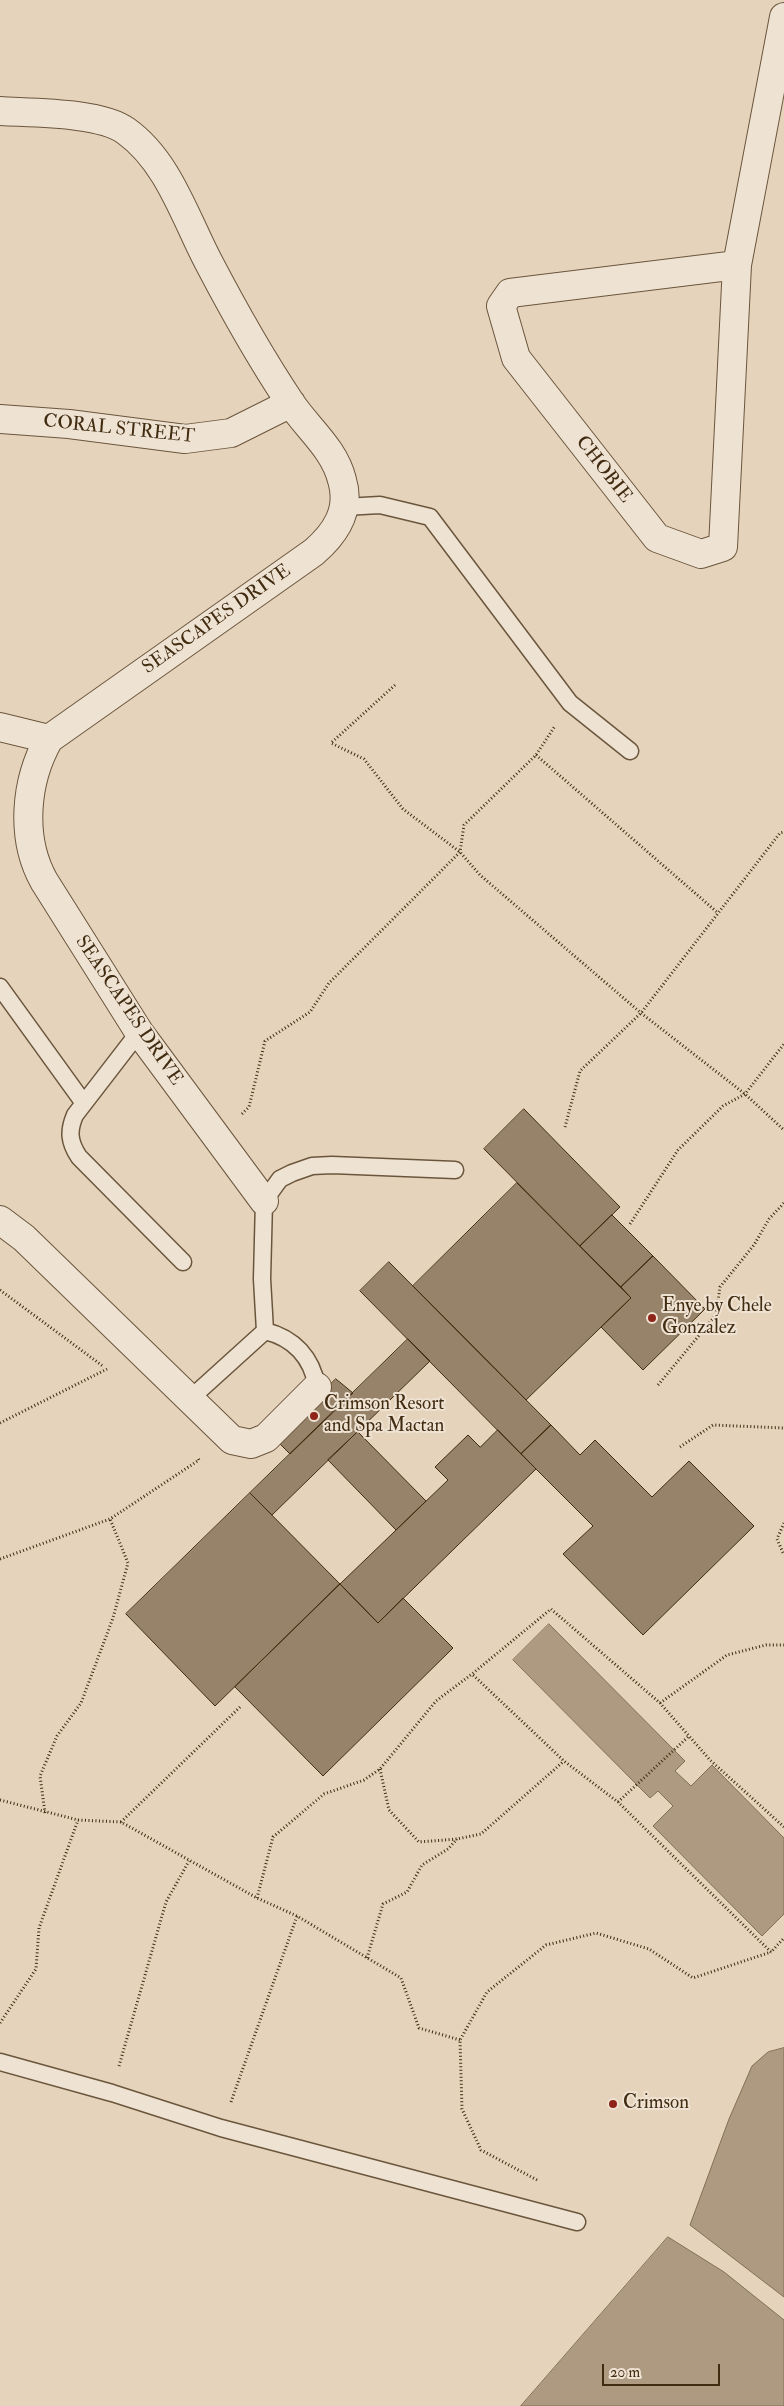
<!DOCTYPE html>
<style>
body{margin:0}
#map{position:relative;width:784px;height:2406px;overflow:hidden;background:#e5d3bb;font-family:"IM FELL Double Pica",serif}
canvas{display:block}
.scale{position:absolute;left:602px;top:2364px;width:118px;height:22px;box-sizing:border-box;border:2px solid #422c11;border-top:0;padding-left:6px;font-size:15px;line-height:18px;white-space:nowrap;color:#422c11;-webkit-text-stroke:4px #eee2d3;paint-order:stroke}
</style>
<div id="map">
<canvas width="784" height="2406"></canvas>
<div class="scale">20 m</div>
</div>
<script>
const ctx = document.querySelector('canvas').getContext('2d');
ctx.lineJoin = 'round';
function paint(path, color) {
  ctx.fillStyle = color;
  ctx.fill(path, 'evenodd');
}
function strokePath(path, color, width, dash) {
  ctx.strokeStyle = color;
  ctx.lineWidth = width;
  ctx.lineCap = dash ? 'butt' : 'round';
  ctx.setLineDash(dash || []);
  ctx.stroke(path);
}
function drawText(font, color, halo, rows, align = 'center') {
  ctx.font = font + ' "IM FELL Double Pica",serif';
  ctx.lineWidth = 4;
  ctx.setLineDash([]);
  ctx.textBaseline = 'middle';
  ctx.strokeStyle = halo;
  ctx.fillStyle = color;
  for (const [text, x, y, turn = 0] of rows) {
    ctx.save();
    ctx.translate(x, y);
    ctx.rotate((+turn || 0) * Math.PI / 180);
    ctx.textAlign = isNaN(turn) ? turn : align;
    if (halo) ctx.strokeText(text, 0, 0);
    ctx.fillText(text, 0, 0);
    ctx.restore();
  }
}
const water = new Path2D(`
 M549 1624 685 1761 675 1771 691 1786 712 1765 784 1838V1914L762 1936 653 1826 673 1806 658 1791 650 1798 513 1660Z
 M784 2048V2297L690 2225 729 2119 752 2066 768 2052Z
 M668 2237 724 2272 784 2320V2406H521Z`);
paint(water, '#ae9a81');
strokePath(water, '#836e54', 1);
const building = new Path2D(`
 M524 1109 620 1207 580 1246 484 1149Z
 M517 1183 631 1298 526 1400 413 1286Z
 M612 1215 653 1256 621 1287 580 1246Z
 M653 1256 705 1309 643 1370 601 1327 631 1298 621 1287Z
 M389 1262 551 1425 521 1454 360 1291Z
 M408 1339 430 1361 272 1515 250 1493Z
 M336 1379 353 1393 290 1454 275 1439Z
 M551 1425 580 1455 595 1440 652 1497 689 1461 754 1526 643 1635 563 1554 593 1526 521 1454Z
 M498 1430 536 1469 378 1623 340 1584 448 1480 435 1467 468 1435 480 1447Z
 M358 1432 426 1501 396 1530 328 1460Z
 M250 1493 340 1584 215 1706 126 1614Z
 M340 1584 378 1623 403 1598 453 1648 323 1776 235 1687Z`);
paint(building, '#978369');
strokePath(building, '#422c11', 1);
const lane = new Path2D(`
 M344 507 380 505 430 517 570 703 630 751
 M0 987 83 1102
 M139 1032 75 1115C68 1131 69 1142 79 1157L183 1262
 M317 1387C312 1358 294 1338 265 1331L262 1279 264 1201 280 1179 292 1173 312 1166 332 1165 455 1170
 M191 1398 265 1331
 M0 2062 112 2093 221 2128 577 2222`);
const street = new Path2D(`
 M0 111C32 113 101 112 126 131 168 161 185 217 208 261 233 309 260 357 290 402 307 428 334 448 342 480 351 510 336 533 314 552L49 739C25 781 20 838 44 881L139 1032 264 1201
 M737 265 510 293 501 306 516 358 657 538 701 554 723 547 737 265 784 17
 M0 419 69 424 185 439 231 433 291 403
 M0 727 49 739
 M0 1220 24 1238 232 1440 251 1444 266 1438 317 1387`);
strokePath(lane, '#6b563c', 19);
strokePath(street, '#6b563c', 30);
strokePath(new Path2D(`
 M395 685 331 743 364 759 403 809 460 852 480 875 641 1013 745 1094 784 1130
 M536 755 718 913
 M242 1114 249 1107 265 1041 310 1012 329 983 460 852 464 825 536 755 555 726
 M565 1127 580 1071 641 1013 780 833 784 832
 M630 1224 678 1150 723 1106 745 1094 784 1044
 M0 1290 104 1367
 M658 1385 716 1315 720 1287 754 1245 769 1219 784 1203
 M0 1423 107 1369
 M680 1447 713 1425 784 1428
 M784 1523 777 1539 784 1555
 M0 1559 110 1519 199 1460 198 1458
 M660 1703 727 1655 766 1645H784
 M380 1769 389 1810 419 1842 457 1839 481 1834 564 1761
 M0 1800 78 1820 121 1822 257 1898 297 1916 401 1978 419 2028 460 2040
 M618 1802 689 1736
 M45 1813 40 1776 57 1736 81 1703 113 1618 128 1563 110 1519
 M121 1822 240 1707
 M784 1827 710 1760 660 1703 551 1609 472 1674 564 1761 618 1802 771 1952 784 1938
 M257 1898 273 1837 324 1794 364 1780 380 1769 436 1701 472 1674
 M367 1958 383 1904 407 1892 422 1865 448 1849 457 1839
 M0 2023 36 1969 39 1928 78 1820
 M119 2066 166 1902 189 1861
 M231 2102 297 1916
 M537 2180 481 2150 462 2109 460 2040 487 1992 546 1945 596 1933 649 1949 693 1978 771 1952`), '#422c11', 3, [1, 2.5]);
strokePath(lane, '#eee2d3', 16);
strokePath(street, '#eee2d3', 28);
for (const [x, y, r, color] of [
 [652,1318,5,"#8f2418"],
 [314,1416,5,"#8f2418"],
 [613,2104,5,"#8f2418"]
]) {
  const dot = new Path2D();
  dot.arc(x, y, r, 0, 2 * Math.PI);
  ctx.fillStyle = color;
  ctx.fill(dot);
  strokePath(dot, '#eee2d3', 2);
}
drawText('19px', '#422c11', '#eee2d3', [
 ["CORAL STREET",119,430,6],
 ["CHOBIE",603,470,52],
 ["SEASCAPES DRIVE",217,620,-35],
 ["SEASCAPES DRIVE",128,1011,56]
]);
drawText('19px', '#422c11', '#eee2d3', [
 ["Enye by Chele",662,1307],
 ["Gonzalez",662,1329],
 ["Crimson Resort",324,1405],
 ["and Spa Mactan",324,1427],
 ["Crimson",623,2104]
], 'left');
</script>
